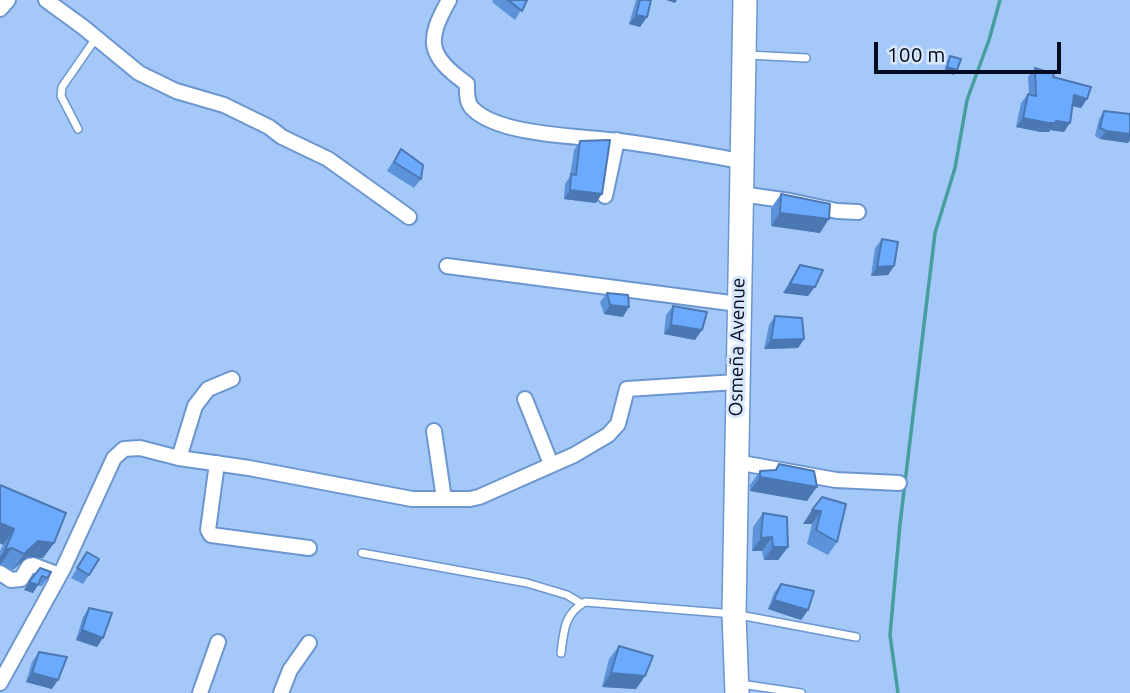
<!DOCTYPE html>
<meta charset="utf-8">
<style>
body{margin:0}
#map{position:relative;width:1130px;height:693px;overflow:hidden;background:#a4c8f8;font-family:Ubuntu,sans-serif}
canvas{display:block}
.scale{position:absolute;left:874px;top:42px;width:187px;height:32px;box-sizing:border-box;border:4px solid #010b20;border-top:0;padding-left:9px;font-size:21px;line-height:24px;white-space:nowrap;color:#010b20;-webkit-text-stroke:5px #d9e7fa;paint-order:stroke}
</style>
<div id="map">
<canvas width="1130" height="693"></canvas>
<div class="scale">100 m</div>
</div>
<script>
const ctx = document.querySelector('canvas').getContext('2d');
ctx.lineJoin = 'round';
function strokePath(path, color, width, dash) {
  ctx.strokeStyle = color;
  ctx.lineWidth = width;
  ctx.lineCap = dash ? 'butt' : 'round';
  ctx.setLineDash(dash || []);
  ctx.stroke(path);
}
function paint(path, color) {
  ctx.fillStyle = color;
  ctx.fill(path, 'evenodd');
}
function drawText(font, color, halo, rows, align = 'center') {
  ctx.font = font + ' Ubuntu,sans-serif';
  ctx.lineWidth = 6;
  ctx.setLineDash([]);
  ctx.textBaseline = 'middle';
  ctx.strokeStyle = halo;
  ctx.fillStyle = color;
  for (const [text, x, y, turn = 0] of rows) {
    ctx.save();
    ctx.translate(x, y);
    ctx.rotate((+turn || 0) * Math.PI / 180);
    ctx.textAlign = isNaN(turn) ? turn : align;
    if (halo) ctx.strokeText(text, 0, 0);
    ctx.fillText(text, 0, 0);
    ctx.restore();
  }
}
strokePath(new Path2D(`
 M898 693 890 635 900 524 935 233 955 168 967 100 989 40 1000 0`), '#479e9f', 3.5);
const lane = new Path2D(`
 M748 55 806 58
 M78 129 61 96 62 87 96 38
 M362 553 527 583 567 595 582 604
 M561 653C564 630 564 614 585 602L734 614 856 637
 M741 684 801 693`);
const street = new Path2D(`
 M46 0 83 27 139 73 176 91 224 105 269 127 282 137 328 159 409 217
 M449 0C426 41 427 55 467 84 467 92 466 103 473 109 500 136 582 136 619 141 660 146 700 154 741 161
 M0 9 8 0
 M741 194 790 201 837 211 858 212
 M605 196 617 140
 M447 266 738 304
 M525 399 551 464
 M434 431 444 499
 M179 458 195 406 208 389 232 379
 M736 462 836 480 899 483
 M217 463 208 530 211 535 309 548
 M0 573 11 580 21 579 29 566 33 565 59 575
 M0 683 63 569 114 458 124 449 140 448 179 458 249 468 412 499H470L479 497 574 455 608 435 618 424 627 389 736 382
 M200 693 218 642
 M281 693 290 670 309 643`);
const primary = new Path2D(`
 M737 693 734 614 745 0`);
strokePath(lane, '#6b96cf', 10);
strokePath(street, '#6b96cf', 18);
strokePath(primary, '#6b96cf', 26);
strokePath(lane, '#fff', 7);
strokePath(street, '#fff', 14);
strokePath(primary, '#fff', 23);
paint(new Path2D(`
 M493 0H527L515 20 492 2Z
 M636 0H651L647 17 640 27 629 24Z
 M950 56 954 75 944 72 947 61Z
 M1035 68 1053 77 1087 99 1081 108 1073 106 1064 132 1050 130 1049 132H1041L1016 127 1021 103 1028 94H1029L1028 77Z
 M1104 111 1128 143 1100 139 1095 136 1099 119Z
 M580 141 596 203 564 199 565 184 570 176 574 150Z
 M401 149 421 179 414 188 387 171Z
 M781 194 820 233 771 226V208Z
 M882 239 894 266 888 275 871 276 875 248Z
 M800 265 808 296 783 293 794 274Z
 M607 293 623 317 604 314 600 302Z
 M673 306 695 340 664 334 666 315Z
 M775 316 804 339 798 348 764 349 769 325Z
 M779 464 807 501 750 491V485L760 471 775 470Z
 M0 485 54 543 43 558 27 557 13 570 0 564V551L3 545 0 543Z
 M822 497 837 542 828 555 807 544 812 524H803Z
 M763 513 788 547 778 560H764L762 551H752L753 527Z
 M87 552 89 575 83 584 71 578Z
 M40 568 48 578 42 586 38 585 33 593 24 590Z
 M781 584 808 610 801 620 768 609 774 593Z
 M89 608 97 647 76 640 83 617Z
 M619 646 645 676 636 689 602 687 609 659Z
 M39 652 52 689 26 682 32 662Z`), '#5c92da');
paint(new Path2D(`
 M666 0H677L675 3Z
 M636 15 647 17 640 27 629 24Z
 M947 67 957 70 954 75 944 72Z
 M1074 95 1087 99 1081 108 1068 105Z
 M1023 118 1056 121 1070 123 1064 132 1050 130 1049 132H1041L1016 127Z
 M1106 131 1130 134V140L1128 143 1100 139Z
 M570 190 602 194 596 203 564 199Z
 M780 213 829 219 820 233 771 226Z
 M894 266 888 275 871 276 877 267Z
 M790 284 815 287 808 296 783 293Z
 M610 305 629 307 623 317 604 314Z
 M671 325 702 330 695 340 664 334Z
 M804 339 798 348 764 349 771 340Z
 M760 477 817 487 807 501 750 491Z
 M812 510 821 511 812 524H803Z
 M0 523 14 529 3 545 0 543Z
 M772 537 762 551H752L761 538Z
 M38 541 54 543 43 558 27 557 13 570 24 554Z
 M773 547H788L778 560H764Z
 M12 548 1 564H0V557L5 550Z
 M29 582 38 585 33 593 24 590Z
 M774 600 808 610 801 620 768 609Z
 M82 630 103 638 97 647 76 640Z
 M32 673 58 680 52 689 26 682Z
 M611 673 645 676 636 689 602 687Z`), '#4b77b2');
const building = new Path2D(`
 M508 0H527L522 11Z
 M640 0H651L647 17 636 15Z
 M950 56 961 59 957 70 947 67Z
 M1035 68 1054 74 1053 77 1091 87 1087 99 1074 95 1070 123 1056 121 1055 123H1048L1023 118 1028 94 1036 96Z
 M1104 111 1130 114V134L1106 131 1100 128Z
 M610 140 602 194 570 190 571 174 576 175 580 141Z
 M401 149 423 165 421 179 394 162Z
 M781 194 830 204 829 219 780 213Z
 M882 239 898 242 894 266 877 267Z
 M800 265 823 270 815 287 790 284Z
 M607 293 628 295 629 307 610 305Z
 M673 306 707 312 702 330 671 325Z
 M775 316 802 318 804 339 771 340Z
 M779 464 814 471 817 487 760 477V471L776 470Z
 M0 485 66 513 54 543 38 541 24 554 12 548 5 550 14 529 0 523Z
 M822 497 846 504 837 542 816 530 821 511 812 510Z
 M763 513 787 517 788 547H773L772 537 761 538Z
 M87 552 99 559 89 575 77 568Z
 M40 568 51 572 48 578 42 576 38 585 29 582Z
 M781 584 814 591 808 610 774 600Z
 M89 608 112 613 103 638 82 630Z
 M619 646 653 656 645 676 611 673Z
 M39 652 67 657 58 680 32 673Z`);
paint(building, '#6baafe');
strokePath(building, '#4b77b2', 2);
drawText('19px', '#010b20', '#d9e7fa', [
 ["Osmeña Avenue",737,347,-89]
]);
</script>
